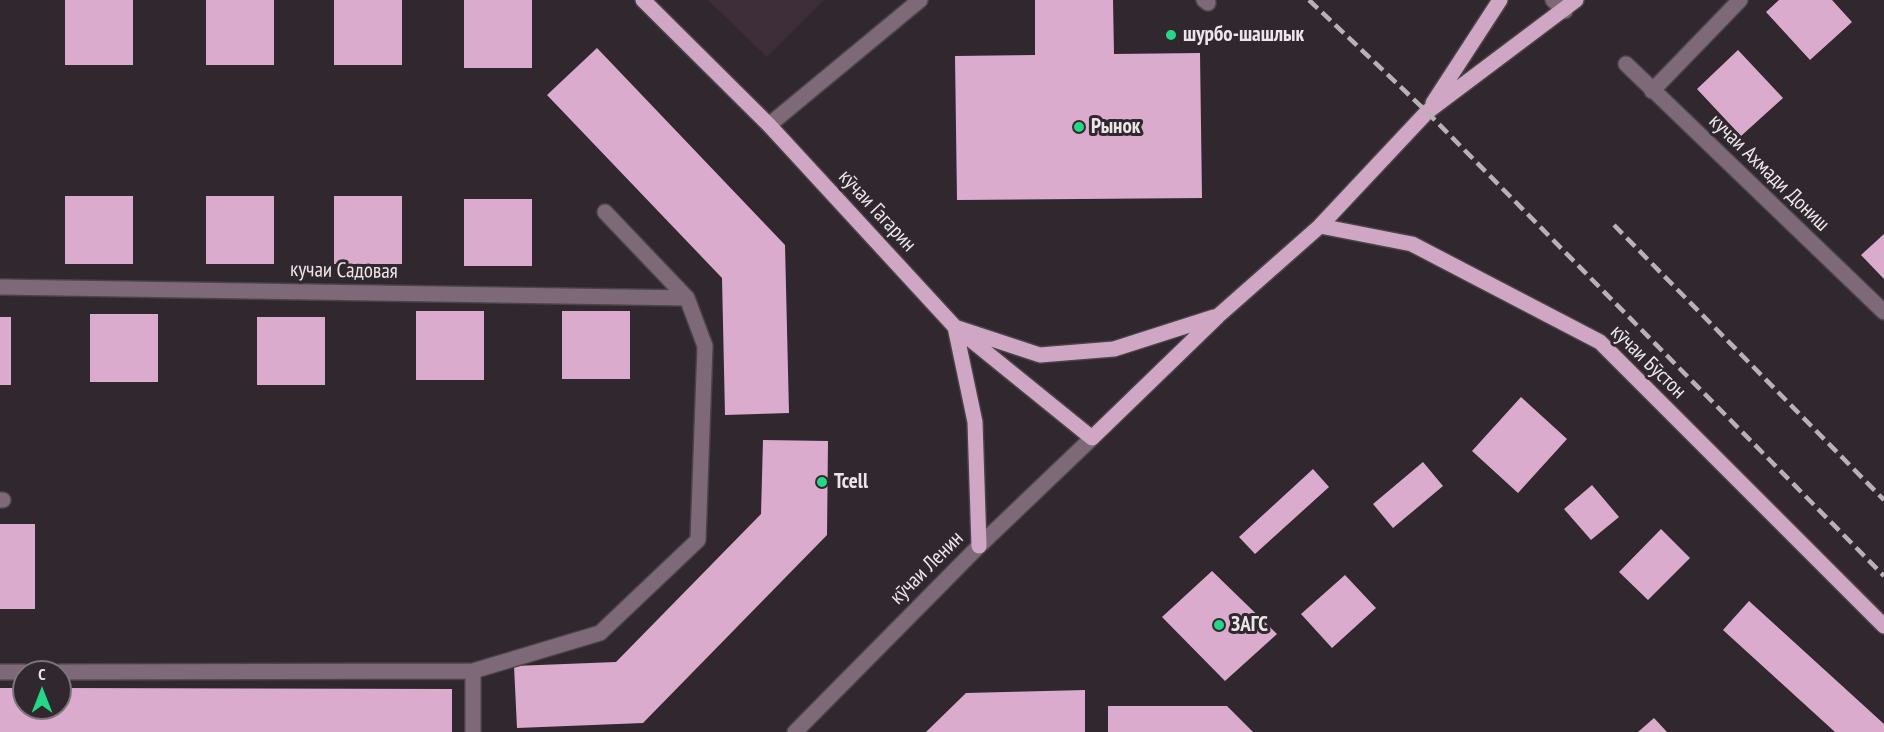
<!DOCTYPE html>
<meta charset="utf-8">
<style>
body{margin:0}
#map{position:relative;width:1884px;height:732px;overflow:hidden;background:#31282f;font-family:"PT Sans Narrow",sans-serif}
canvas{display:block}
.north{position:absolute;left:12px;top:660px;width:60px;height:60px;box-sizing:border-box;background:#31282f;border:2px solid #7c747a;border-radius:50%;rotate:0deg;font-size:16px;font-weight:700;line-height:24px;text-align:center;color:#ece6ea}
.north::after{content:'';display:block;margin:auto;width:21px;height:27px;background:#24d886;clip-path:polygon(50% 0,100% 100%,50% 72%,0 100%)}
</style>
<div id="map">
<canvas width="1884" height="732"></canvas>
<div class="north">С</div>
</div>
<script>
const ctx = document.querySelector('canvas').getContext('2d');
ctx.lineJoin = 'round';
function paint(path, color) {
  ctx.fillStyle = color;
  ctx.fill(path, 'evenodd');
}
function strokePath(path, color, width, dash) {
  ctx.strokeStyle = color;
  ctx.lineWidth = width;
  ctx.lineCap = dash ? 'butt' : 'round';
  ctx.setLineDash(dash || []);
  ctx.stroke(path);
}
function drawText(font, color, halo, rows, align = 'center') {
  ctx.font = font + ' "PT Sans Narrow",sans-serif';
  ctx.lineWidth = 6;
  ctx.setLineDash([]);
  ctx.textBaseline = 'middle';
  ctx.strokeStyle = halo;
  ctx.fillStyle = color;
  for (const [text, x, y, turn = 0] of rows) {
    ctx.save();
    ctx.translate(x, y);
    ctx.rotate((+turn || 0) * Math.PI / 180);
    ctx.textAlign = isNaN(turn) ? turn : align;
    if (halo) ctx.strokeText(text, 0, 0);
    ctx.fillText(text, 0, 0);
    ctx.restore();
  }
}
paint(new Path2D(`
 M708 0H824L767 57Z`), '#3d2e39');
paint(new Path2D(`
 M65 0H133V65H65Z
 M206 0H274V65H206Z
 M334 0H402V65H334Z
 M464 0H532V68H464Z
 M1035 0H1113L1114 54 1200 53 1202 198 957 200 955 56 1035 55Z
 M1779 0H1832L1852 22 1810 60 1766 12Z
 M597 48 785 245 789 413 725 415 722 278 547 95Z
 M1738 50 1783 98 1741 136 1697 89Z
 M65 196H133V264H65Z
 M206 196H274V264H206Z
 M334 196H402V264H334Z
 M464 199H532V266H464Z
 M1884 234V279L1861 255Z
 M416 311H484V380H416Z
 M562 311H630V379H562Z
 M90 314H158V382H90Z
 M0 317H11V385H0Z
 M257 317H325V385H257Z
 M1521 397 1567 439 1518 493 1472 451Z
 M763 440 828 441 827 535 643 723 517 728 514 666 616 662 761 514Z
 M1423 462 1443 486 1393 528 1373 504Z
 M1313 469 1329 487 1255 554 1239 537Z
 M1592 485 1619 517 1591 540 1564 509Z
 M0 524H35V609H0Z
 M1661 529 1690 558 1648 600 1619 572Z
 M1212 571 1277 634 1225 681 1162 617Z
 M1345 575 1376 608 1332 648 1301 614Z
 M1749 601 1884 724V732H1835L1723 630Z
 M0 688H24V708H60V688L452 689V732H0Z
 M1085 690V732H926L966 693Z
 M1108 706H1227L1253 732H1108Z
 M1654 718 1667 732H1638Z`), '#dbabce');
const minor = new Path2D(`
 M1204 0 1208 3
 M1553 0 1565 11
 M1626 64 1884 312
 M1652 91 1740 0
 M769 125 920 0
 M0 287 687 298
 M0 500H3
 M0 672H24
 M60 672 473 671 600 633 698 540 705 346 687 298 605 212
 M473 732V671
 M795 732 979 546 1092 438`);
const major = new Path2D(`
 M643 0 769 125 955 327 1092 438 1218 316 1320 226 1427 112 1576 0
 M1433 103 1500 0
 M1320 226 1412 244 1600 342 1884 626
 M979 546 975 422 955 327 1040 355 1114 349 1214 317`);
strokePath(minor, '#4b4349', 18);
strokePath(major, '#4b4349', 18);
strokePath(minor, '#7d6977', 15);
strokePath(major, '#cfa6c3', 15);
strokePath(new Path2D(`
 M1309 0 1427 112 1884 576
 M1614 225 1884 500`), '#b8b1b6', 4.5, [12, 6]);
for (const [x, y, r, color] of [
 [1171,35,6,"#24d886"],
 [1079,127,6,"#24d886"],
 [822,482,6,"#24d886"],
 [1219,625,6,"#24d886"]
]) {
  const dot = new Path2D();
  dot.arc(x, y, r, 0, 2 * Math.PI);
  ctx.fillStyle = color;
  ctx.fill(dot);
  strokePath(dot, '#31282f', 2);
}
drawText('bold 21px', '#ece6ea', '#31282f', [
 ["шурбо-шашлык",1183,35],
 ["Рынок",1091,127],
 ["Tcell",834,482],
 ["ЗАГС",1231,625]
], 'left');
drawText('21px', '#ece6ea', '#31282f', [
 ["кучаи Ахмади Дониш",1769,173,44],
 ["кӯчаи Гагарин",877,211,47],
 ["кучаи Садовая",344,271,1],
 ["кӯчаи Бӯстон",1648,362,44],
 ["кӯчаи Ленин",927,568,-45]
]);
</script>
